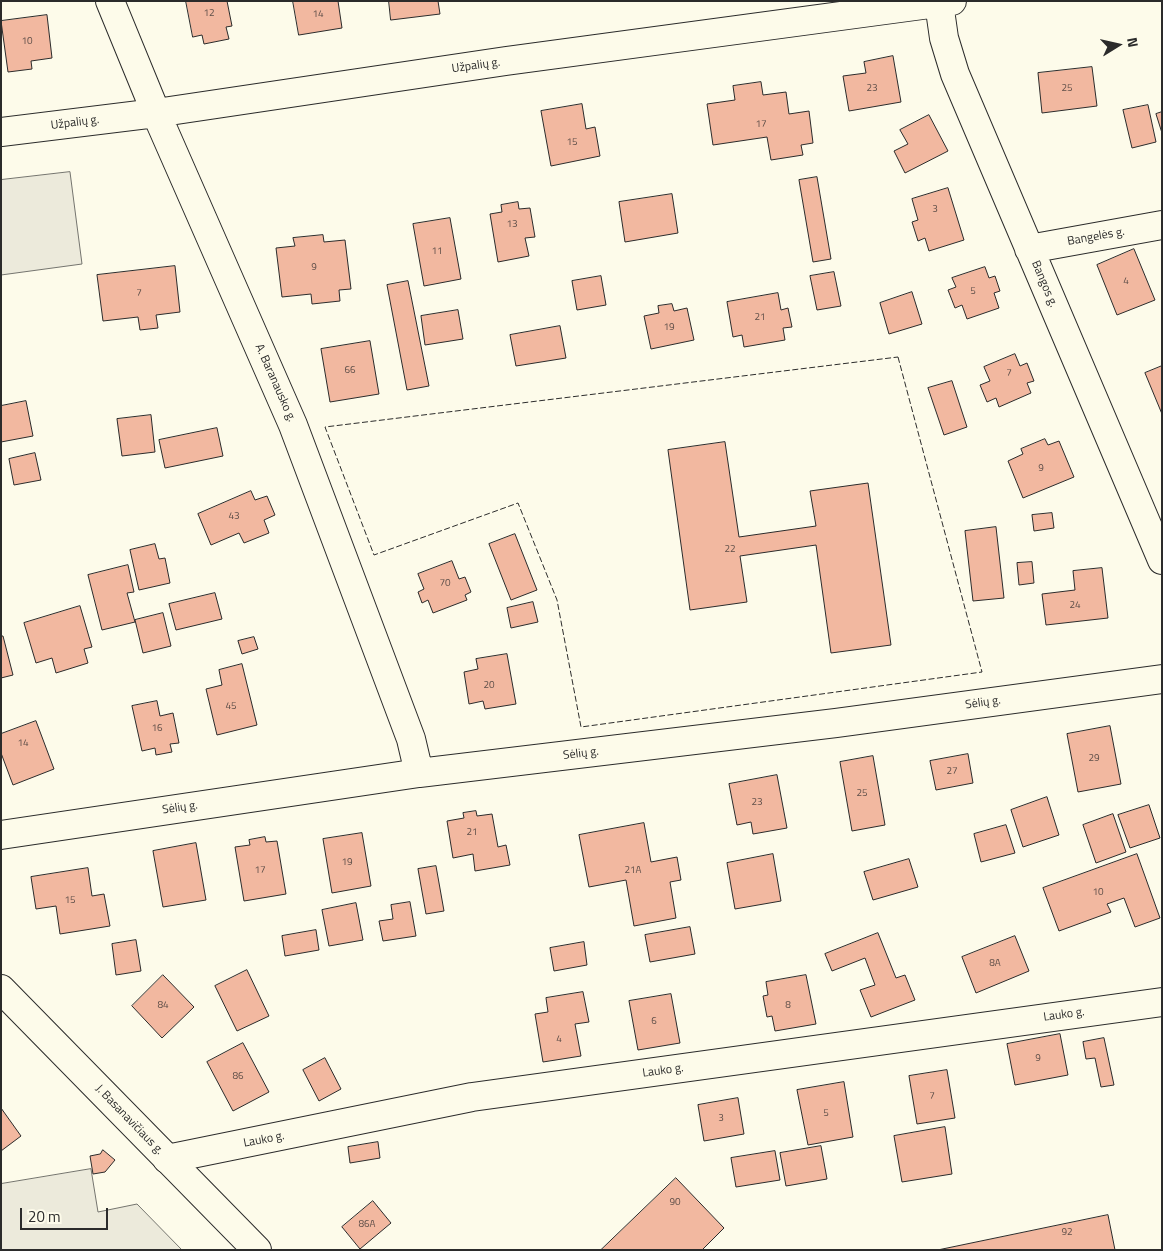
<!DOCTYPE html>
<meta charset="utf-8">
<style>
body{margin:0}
#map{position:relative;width:1163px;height:1251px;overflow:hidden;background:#fdfbea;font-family:"Titillium Web",sans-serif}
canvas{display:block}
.frame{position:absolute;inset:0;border:2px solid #2b2b2b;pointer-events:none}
.north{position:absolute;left:1093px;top:20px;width:50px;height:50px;-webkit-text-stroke:4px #fdfbea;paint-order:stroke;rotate:80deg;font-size:14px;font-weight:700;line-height:20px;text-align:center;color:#2b2b2b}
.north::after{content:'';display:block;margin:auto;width:18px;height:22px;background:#2b2b2b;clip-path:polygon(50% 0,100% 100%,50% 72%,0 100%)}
.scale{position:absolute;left:20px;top:1208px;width:88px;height:22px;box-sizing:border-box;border:2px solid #2b2b2b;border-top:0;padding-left:6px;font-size:15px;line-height:18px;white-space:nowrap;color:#2b2b2b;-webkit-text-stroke:4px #fdfbea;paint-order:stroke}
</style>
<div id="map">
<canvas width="1163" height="1251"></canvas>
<div class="frame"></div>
<div class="north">N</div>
<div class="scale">20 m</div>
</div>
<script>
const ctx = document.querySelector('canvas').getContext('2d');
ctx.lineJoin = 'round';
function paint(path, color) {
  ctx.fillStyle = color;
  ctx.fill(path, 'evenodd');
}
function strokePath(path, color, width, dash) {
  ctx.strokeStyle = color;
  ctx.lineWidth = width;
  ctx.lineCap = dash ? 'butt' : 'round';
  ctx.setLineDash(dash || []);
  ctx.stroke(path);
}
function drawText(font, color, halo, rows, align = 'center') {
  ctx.font = font + ' "Titillium Web",sans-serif';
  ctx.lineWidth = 4;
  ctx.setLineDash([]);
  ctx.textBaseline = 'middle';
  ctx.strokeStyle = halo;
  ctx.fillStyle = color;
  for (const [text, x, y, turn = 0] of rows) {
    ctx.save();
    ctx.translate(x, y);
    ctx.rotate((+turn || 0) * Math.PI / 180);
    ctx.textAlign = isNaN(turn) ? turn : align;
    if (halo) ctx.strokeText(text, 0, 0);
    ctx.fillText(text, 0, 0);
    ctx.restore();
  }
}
const parking = new Path2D(`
 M70 172 82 264 1 275V180Z
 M91 1169 98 1212 137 1204 182 1250H1V1184Z`);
paint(parking, '#eceadb');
strokePath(parking, '#74746e', 1);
const building = new Path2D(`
 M186 1H227L232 26 226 27 229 39 204 44 202 35 193 37Z
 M293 1H338L342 28 299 35Z
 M389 1H438L440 14 391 20Z
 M47 15 52 58 31 61 32 69 8 72 1 21Z
 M893 56 901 102 849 111 843 76 866 73 864 62Z
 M1092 67 1097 106 1042 113 1038 73Z
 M761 82 763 95 786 92 789 114 809 111 813 143 801 145 803 155 771 160 767 137 713 145 707 104 735 100 733 86Z
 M582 104 586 129 595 127 600 156 551 166 541 111Z
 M1148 105 1156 142 1132 148 1123 110Z
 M1162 112V133L1156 114Z
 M929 115 948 151 905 173 894 151 908 144 900 130Z
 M817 177 831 259 813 262 799 180Z
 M948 188 964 240 929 251 925 238 918 241 912 222 918 220 912 199Z
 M672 194 678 233 625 242 619 202Z
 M518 202 519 209 530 208 535 237 525 238 529 256 498 262 490 214 502 212 501 205Z
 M450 218 461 279 424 286 413 224Z
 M323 235 324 242 345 240 351 289 339 290 340 301 312 304 311 294 282 297 276 248 295 246 293 238Z
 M1134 249 1155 300 1117 315 1097 265Z
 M175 266 180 312 156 315 158 328 140 330 138 317 103 321 97 275Z
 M985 267 989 278 995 276 1000 291 994 293 999 308 967 319 962 305 955 308 948 290 956 287 952 278Z
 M834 272 841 306 817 310 810 276Z
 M601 276 606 305 577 310 572 281Z
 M408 281 429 386 407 390 387 285Z
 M912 292 922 324 889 334 880 303Z
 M778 293 781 310 788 308 792 327 783 328 785 340 744 347 742 335 733 337 727 302Z
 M672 304 674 311 687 308 694 340 651 349 644 316 659 313 658 306Z
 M458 310 463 339 425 345 421 316Z
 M560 326 566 358 516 366 510 335Z
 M370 341 379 394 330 402 321 349Z
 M1015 354 1020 366 1027 363 1034 381 1027 383 1031 393 999 407 996 398 987 402 980 385 990 381 984 367Z
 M1162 366V414L1145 373Z
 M952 381 967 427 944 435 928 388Z
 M26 401 33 436 1 442V406Z
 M151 415 155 452 122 456 117 419Z
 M217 428 223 456 165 468 159 440Z
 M1045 439 1048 445 1059 441 1074 477 1023 498 1008 461 1023 454 1021 449Z
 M725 442 739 537 816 526 810 491 868 483 891 645 831 653 816 545 740 556 747 602 690 610 668 450Z
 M35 453 41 480 14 485 9 459Z
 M251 491 255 500 267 496 275 515 264 520 269 533 244 543 239 533 211 545 198 514Z
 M1052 513 1054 528 1034 531 1032 515Z
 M996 527 1004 598 973 601 965 531Z
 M515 534 537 590 511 600 489 544Z
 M155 544 159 559 165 558 170 583 139 590 130 550Z
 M452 561 459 579 465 577 471 592 465 595 467 600 433 613 428 600 422 603 418 592 424 589 418 574Z
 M1032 562 1034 583 1019 585 1017 563Z
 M128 565 134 592 127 593 135 622 102 630 88 575Z
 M1102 568 1108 618 1046 625 1042 594 1075 590 1073 571Z
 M215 593 222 619 176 630 169 604Z
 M533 602 538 622 511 628 507 608Z
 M80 606 92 647 84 649 88 663 56 673 52 658 36 663 24 623Z
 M163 613 171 646 143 653 135 620Z
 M1 636H3L13 675 1 678Z
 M254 637 258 649 242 654 238 641Z
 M507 654 516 704 485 709 483 701 469 704 464 672 478 669 476 659Z
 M242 664 257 725 217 735 206 689 222 685 219 670Z
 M157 701 160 716 173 713 179 743 170 744 172 752 156 755 155 748 142 751 132 706Z
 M36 721 54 769 13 785 1 753V734Z
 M1110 726 1121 784 1078 792 1067 734Z
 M968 754 973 783 936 790 930 761Z
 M873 756 885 825 852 831 840 762Z
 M777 775 787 828 753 834 751 822 737 825 729 784Z
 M1047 797 1059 835 1023 847 1011 810Z
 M1149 805 1160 838 1130 848 1118 815Z
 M476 811 477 816 492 814 498 847 506 845 510 865 475 871 473 854 453 858 447 821 464 818 463 813Z
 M1113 814 1126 852 1096 863 1083 825Z
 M644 823 651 862 677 857 681 880 670 882 676 918 634 926 626 880 589 887 579 835Z
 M1006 825 1015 853 981 862 974 834Z
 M362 833 371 886 332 893 323 839Z
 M265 837 266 842 277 841 286 894 244 901 235 847 250 845 249 840Z
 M196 843 206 900 163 907 153 851Z
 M773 854 781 901 735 909 727 863Z
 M1137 854 1160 918 1135 927 1124 898 1107 904 1111 912 1059 931 1043 888Z
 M909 859 918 887 873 900 864 872Z
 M436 866 444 911 426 914 418 869Z
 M88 868 92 896 104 894 110 926 60 934 56 906 36 909 31 877Z
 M410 902 416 936 383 941 379 921 393 919 391 905Z
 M356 903 363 940 329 946 322 910Z
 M690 927 695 954 650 962 645 935Z
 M316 930 319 950 285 956 282 936Z
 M878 933 896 978 905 975 915 1000 871 1017 860 990 875 985 865 958 832 971 825 954Z
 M1015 936 1029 971 976 993 962 957Z
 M136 940 141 971 116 975 112 944Z
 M584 942 587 965 554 971 550 948Z
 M247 970 269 1016 237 1031 215 986Z
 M163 975 194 1007 162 1038 132 1006Z
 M806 975 816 1024 775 1031 772 1016 767 1017 763 996 768 995 766 982Z
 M583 992 589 1022 575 1024 581 1056 543 1062 535 1014 548 1012 546 998Z
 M671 994 680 1043 638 1050 629 1001Z
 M1060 1034 1068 1075 1015 1085 1007 1044Z
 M1104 1038 1114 1085 1101 1087 1095 1058 1086 1059 1083 1042Z
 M243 1043 269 1092 233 1111 207 1062Z
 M325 1058 341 1089 319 1101 303 1070Z
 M947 1070 955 1118 917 1124 909 1076Z
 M844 1082 853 1137 808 1145 797 1090Z
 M738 1098 744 1134 704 1141 698 1105Z
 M1 1108 21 1136 1 1151Z
 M945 1127 952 1174 902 1182 894 1136Z
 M378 1142 380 1158 350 1163 348 1147Z
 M821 1146 827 1179 786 1186 780 1153Z
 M103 1150 115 1160 105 1172 93 1174 90 1156 100 1154Z
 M775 1151 780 1180 736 1187 731 1158Z
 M676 1178 724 1228 702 1250H601Z
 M373 1201 391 1223 360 1249 342 1227Z
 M1108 1215 1115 1250H938Z`);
paint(building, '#f2b8a0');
strokePath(building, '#2b2b2b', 1);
const minor = new Path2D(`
 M110 1 156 113 293 425 411 739 419 773
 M939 3 944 38 955 74 1162 560
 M1 132 156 113 506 61 952 1
 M1029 249 1162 225
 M1 835 419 773 836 723 1162 679
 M167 1159 472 1097 1162 1002`);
const major = new Path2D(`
 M1 989 257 1250`);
strokePath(minor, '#2b2b2b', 30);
strokePath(major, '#2b2b2b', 30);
strokePath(minor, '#fdfbea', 28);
strokePath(major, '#fdfbea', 28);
strokePath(new Path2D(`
 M898 357 982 672 581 727 557 600 518 503 374 555 325 427Z`), '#2b2b2b', 1, [6, 2.5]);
drawText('10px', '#5d4e48', null, [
 ["12",209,14],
 ["14",318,15],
 ["10",27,42],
 ["23",872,89],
 ["25",1067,89],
 ["17",761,125],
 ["15",572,143],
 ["3",935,210],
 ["13",512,225],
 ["11",437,252],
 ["9",314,268],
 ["4",1126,282],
 ["5",973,292],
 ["7",139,294],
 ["21",760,318],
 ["19",669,328],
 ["66",350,371],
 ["7",1009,374],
 ["9",1041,469],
 ["43",234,517],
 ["22",730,550],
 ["70",445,584],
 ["24",1075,606],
 ["20",489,686],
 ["45",231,707],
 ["16",157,729],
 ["14",23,744],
 ["29",1094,759],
 ["27",952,772],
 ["25",862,794],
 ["23",757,803],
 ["21",472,833],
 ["19",347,863],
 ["17",260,871],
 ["21A",633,871],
 ["10",1098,893],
 ["15",70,901],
 ["8A",995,964],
 ["84",163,1006],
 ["8",788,1006],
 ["6",654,1022],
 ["4",559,1040],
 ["9",1038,1059],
 ["86",238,1077],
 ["7",932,1097],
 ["5",826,1114],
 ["3",721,1119],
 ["90",675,1203],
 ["86A",367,1225],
 ["92",1067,1233]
]);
drawText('12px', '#2b2b2b', '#fdfbea', [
 ["Užpalių g.",476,66,-8],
 ["Užpalių g.",75,123,-7],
 ["Bangelės g.",1096,237,-10],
 ["Bangos g.",1044,284,67],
 ["A. Baranausko g.",275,383,66],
 ["Sėlių g.",983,703,-8],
 ["Sėlių g.",581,754,-7],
 ["Sėlių g.",180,808,-8],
 ["Lauko g.",1064,1015,-8],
 ["Lauko g.",663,1071,-8],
 ["J. Basanavičiaus g.",129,1120,46],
 ["Lauko g.",264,1140,-11]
]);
</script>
